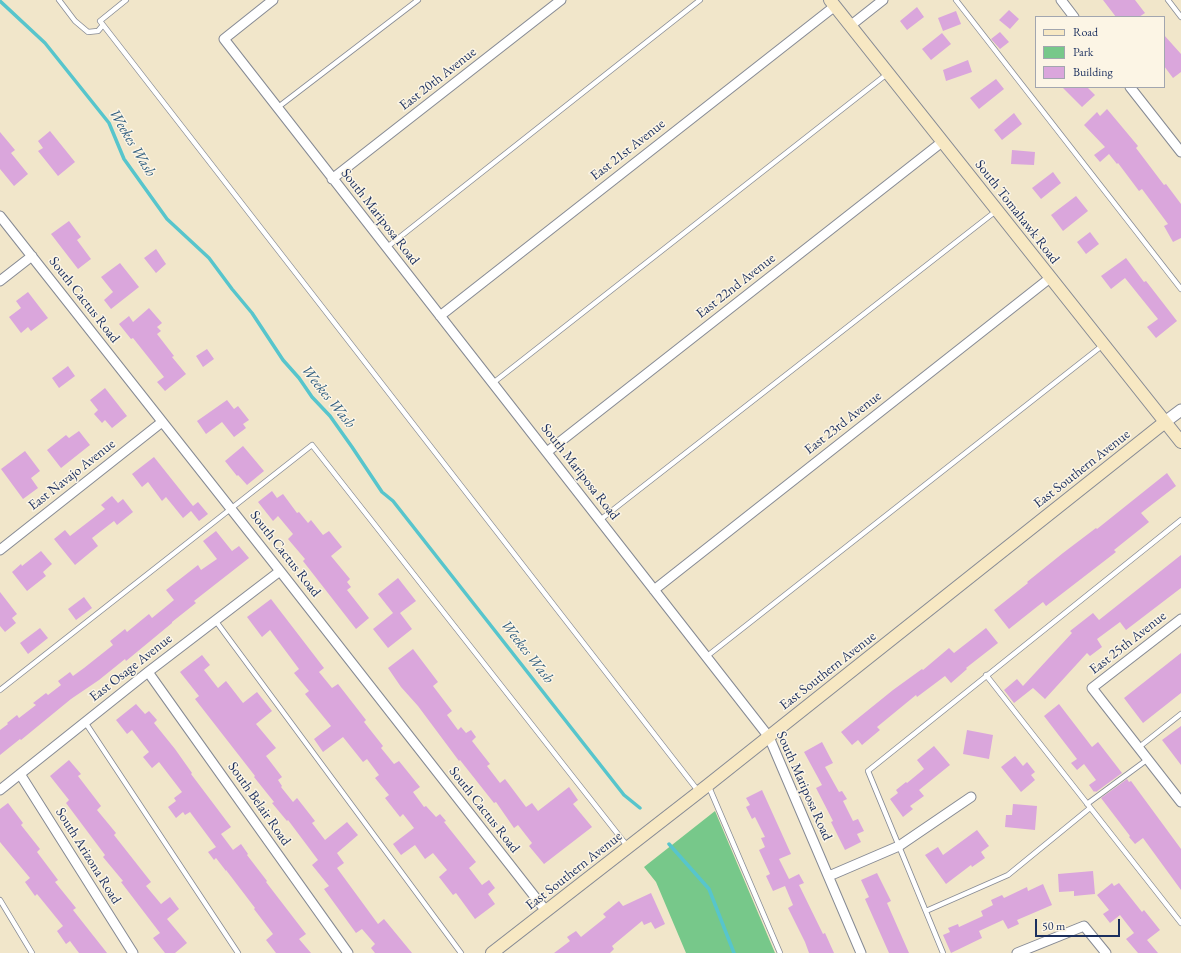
<!DOCTYPE html>
<style>
body{margin:0}
#map{position:relative;width:1181px;height:953px;overflow:hidden;background:#f1e6ca;font-family:"EB Garamond",serif}
canvas{display:block}
.legend{position:absolute;left:1035px;top:16px;width:130px;height:72px;box-sizing:border-box;background:#fcf5e5;border:1px solid #a2a6af;margin:0;padding:5px 7px;list-style:none;font-size:12px;color:#1b2f5e}
.legend li{display:flex;align-items:center;gap:8px;height:20px}
.legend b{width:20px;border:1px solid #a2a6af}
.scale{position:absolute;left:1035px;top:919px;width:85px;height:18px;box-sizing:border-box;border:2px solid #1b2f5e;border-top:0;padding-left:5px;font-size:12px;line-height:14px;white-space:nowrap;color:#1b2f5e;-webkit-text-stroke:3px #fcf5e5;paint-order:stroke}
</style>
<div id="map">
<canvas width="1181" height="953"></canvas>
<ul class="legend">
<li><b style="height:5px;background:#f7e8c3"></b>Road</li>
<li><b style="height:11px;background:#77c88a"></b>Park</li>
<li><b style="height:11px;background:#daa6dc"></b>Building</li>
</ul>
<div class="scale">50 m</div>
</div>
<script>
const ctx = document.querySelector('canvas').getContext('2d');
ctx.lineJoin = 'round';
function paint(path, color) {
  ctx.fillStyle = color;
  ctx.fill(path, 'evenodd');
}
function strokePath(path, color, width, dash) {
  ctx.strokeStyle = color;
  ctx.lineWidth = width;
  ctx.lineCap = dash ? 'butt' : 'round';
  ctx.setLineDash(dash || []);
  ctx.stroke(path);
}
function drawText(font, color, halo, rows, align = 'center') {
  ctx.font = font + ' "EB Garamond",serif';
  ctx.lineWidth = 3;
  ctx.setLineDash([]);
  ctx.textBaseline = 'middle';
  ctx.strokeStyle = halo;
  ctx.fillStyle = color;
  for (const [text, x, y, turn = 0] of rows) {
    ctx.save();
    ctx.translate(x, y);
    ctx.rotate((+turn || 0) * Math.PI / 180);
    ctx.textAlign = isNaN(turn) ? turn : align;
    if (halo) ctx.strokeText(text, 0, 0);
    ctx.fillText(text, 0, 0);
    ctx.restore();
  }
}
paint(new Path2D(`
 M715 811 775 953H686L656 882 644 867Z`), '#77c88a');
strokePath(new Path2D(`
 M0 1 45 43 109 123 124 159 167 219 209 258 232 289 252 313 283 360 299 378 312 397 330 416 352 447 382 492 393 501 624 795 640 808
 M669 844 709 889 734 953`), '#57c5cc', 3.5);
paint(new Path2D(`
 M1103 0H1135L1145 13 1139 17H1116Z
 M917 7 924 17 907 30 900 21Z
 M1009 10 1019 19 1010 29 999 20Z
 M956 11 961 24 943 31 938 18Z
 M1000 32 1009 42 1000 49 991 39Z
 M942 33 951 44 931 60 922 49Z
 M1164 35 1181 54V72L1173 78 1164 66Z
 M968 60 972 72 946 81 943 70Z
 M996 79 1004 89 979 109 970 98Z
 M1062 87H1087L1095 95 1082 107Z
 M1107 109 1138 146 1136 148 1164 185 1166 184 1181 204V238L1173 242 1164 226 1168 224 1142 189 1139 191 1118 163 1117 164 1109 154 1100 162 1094 155 1105 147 1084 125 1097 112 1100 116Z
 M1014 113 1022 124 1002 140 994 130Z
 M50 131 75 162 58 176 38 151 43 148 38 141Z
 M0 132 15 150 11 153 28 174 14 186 0 169Z
 M1012 150 1035 152 1034 165 1011 164Z
 M1053 172 1061 183 1041 199 1032 188Z
 M1076 196 1088 211 1063 231 1051 215Z
 M69 221 81 237 77 240 91 259 78 269 51 234Z
 M1090 232 1099 244 1086 254 1077 242Z
 M156 249 166 264 156 273 144 258Z
 M1126 258 1144 282 1146 281 1177 321 1156 338 1147 327 1158 319 1125 278 1111 289 1101 276Z
 M120 263 139 287 111 309 104 300 113 292 101 277Z
 M28 292 48 318 31 331 28 327 21 333 9 317 21 308 16 301Z
 M149 308 162 323 157 327 161 331 157 334 174 356 172 357 186 374 165 391 157 382 164 377 133 338 131 339 119 324 129 316 133 322Z
 M207 349 214 359 203 367 196 356Z
 M68 366 75 376 59 388 52 378Z
 M105 388 127 416 112 428 105 420 102 423 94 414 98 410 90 400Z
 M227 400 234 409 238 406 249 420 243 424 246 428 234 437 222 422 206 434 197 421Z
 M79 431 90 445 61 468 47 450 66 435 69 438Z
 M243 446 264 471 247 485 238 475 237 476 225 461Z
 M25 451 40 471 31 478 38 488 23 499 1 469Z
 M154 457 193 506 198 502 208 514 199 521 191 511 183 518 166 497 162 501 148 482 142 487 132 474Z
 M1167 473 1176 486 1141 513 1149 522 1114 550 1116 552 1046 606 1043 602 1009 629 994 610 1028 583 1027 582 1063 553 1096 528 1097 529Z
 M272 491 277 498 283 494 297 513 299 512 308 523 311 520 323 535 329 531 342 547 331 556 350 579 347 582 351 587 347 590 369 618 356 629 303 561 305 559 288 539 293 534 278 516 273 521 258 502Z
 M112 496 118 503 123 499 133 512 117 525 114 521 92 538 98 546 75 565 54 539 65 530 70 536 105 509 101 505Z
 M216 531 232 551 239 546 249 558 194 601 196 603 172 622V623L126 661 125 659 99 680 71 699 21 740 20 739 0 755V730L8 724 7 723 17 715 19 718 36 705 33 703 46 693 48 695 61 685 58 681 70 672 73 676 84 668 113 645 110 641 125 629 127 632 149 614 152 618 174 600 166 590 198 565 201 570 217 559 203 541Z
 M41 551 52 564 43 572 46 576 27 591 12 572 21 564 22 566Z
 M1181 555V588L1126 630 1120 622 1097 639 1102 647 1090 656 1087 653 1045 699 1033 688 1014 703 1004 690 1017 679 1023 686 1072 633 1070 631 1093 613 1099 620Z
 M398 578 416 601 400 613 412 629 388 648 373 629 393 613 378 594Z
 M0 592 17 614 12 618 16 623 5 632 0 626Z
 M84 597 92 608 76 620 68 609Z
 M271 599 324 668 319 672 332 688 338 684 366 720 364 722 383 746 381 748 394 764 399 761 420 787 413 792 424 807 426 806 436 817 440 814 446 821 444 822 476 862 469 868 482 885 489 880 495 888 488 894 495 904 475 919 456 893 453 895 439 877 447 870 433 853 425 859 415 845 401 855 393 844 414 828 403 814 400 817 385 798 389 795 375 778 379 775 367 759 363 762 343 737 323 752 314 739 331 726 305 694 309 691 294 673 299 669 270 630 262 637 247 617Z
 M40 628 48 638 28 654 20 643Z
 M986 628 998 643 966 668 967 669 951 683 945 676 917 697 916 695 877 727 880 730 862 745 858 740 852 745 841 732 893 690 922 669 923 670 949 648 954 653Z
 M413 649 438 682 433 686 452 711 447 715 458 730 461 727 466 733 471 730 476 737 472 741 490 764 487 766 500 783 505 779 526 807 532 803 538 811 569 787 578 800 573 804 592 827 544 864 529 846 532 843 518 825 514 828 496 802 494 803 460 760 459 761 418 706 401 687 388 668Z
 M1181 653V693L1143 723 1124 698Z
 M202 655 210 665 204 670 218 688 226 681 243 703 257 692 272 711 256 724 276 748 266 756 282 777 278 780 282 786 281 787 293 802 297 798 315 821 312 823 325 840 347 822 358 835 337 853 344 863 337 868 378 924 384 919 412 953H375L371 948 375 944 362 929 356 933 324 889 329 886 312 865 318 860 288 820 287 821 272 803 274 802 254 777 255 776 195 699 199 696 180 672Z
 M136 704 145 714 149 711 157 720 154 723 175 749 192 773 191 774 231 827 221 834 233 850 241 844 248 854 247 855 267 881 266 882 306 934 299 939 311 953H276L266 940 273 934 254 909 255 908 226 870V871L216 858 214 860 208 852 216 847 190 812 185 815 183 812 176 818 168 807 176 801 174 798 182 792 159 762 152 768 143 757 149 752 132 730 127 734 116 720Z
 M1059 704 1092 747 1098 742 1122 773 1096 792 1095 791 1094 792 1089 785 1096 780 1084 764 1077 770 1071 763 1077 759 1044 716Z
 M1181 726V765L1162 740Z
 M967 730 993 735 989 759 963 754Z
 M822 742 833 763 825 767 839 792 842 791 847 799 843 801 853 821 858 819 864 831 857 834 861 842 845 850 831 822 833 821 816 788 822 785 804 752Z
 M934 746 950 765 919 790 924 796 910 806 913 809 903 817 890 799 898 793 896 790 906 782 907 783 924 769 917 760Z
 M1015 756 1023 766 1027 762 1035 772 1031 775 1035 780 1021 792 1001 767Z
 M69 760 81 774 78 776 101 806 97 810 116 833 114 835 151 882 146 886 161 904 170 897 179 909 167 919 187 943 175 953H165L153 938 160 933 121 882 123 881 103 857 105 855 66 803 69 800 50 776Z
 M1127 779 1129 782 1131 781 1181 849V890L1143 838 1135 844 1129 837 1130 836 1101 798Z
 M762 790 791 854 779 859 789 879 799 874 804 883 799 885 823 934 825 933 834 953H809L805 942 788 908 793 905 785 886 773 891 766 876 770 874 759 850 765 847 761 838 765 837 755 817 752 819 746 807 750 805 746 798Z
 M8 803 23 823 21 825 40 849 37 852 58 880 55 882 76 908 73 910 107 953H79L70 941 66 944 57 931 63 926 37 894 35 896 25 882 30 878 0 842V809Z
 M1013 804 1037 806 1035 830 1005 827 1006 815H1012Z
 M977 830 989 846 981 852 985 858 972 867 971 865 946 884 925 855 938 847 943 855Z
 M1093 871 1095 894 1074 896V891L1059 892 1058 874Z
 M877 873 891 901 887 903 909 953H889L865 899 869 897 861 880Z
 M1112 883 1114 886 1119 883 1142 912 1144 910 1160 930 1147 940 1158 953H1138L1126 939 1134 933 1120 915 1110 923 1103 914 1109 910 1097 895Z
 M1043 884 1052 905 1017 920 1019 924 1008 929 1003 920 979 931 982 938 951 953 943 935 950 932 948 928 958 924 959 927 983 916 981 911 993 905 991 900 1002 895 1004 898 1027 887 1028 891Z
 M651 893 665 924 655 929 651 922 644 925 642 921 612 946 614 949 610 953H554L570 941 567 937 576 931 581 937 606 917 603 914 619 901 623 906Z`), '#daa6dc');
const service = new Path2D(`
 M59 0 75 21 88 32 98 31 103 25
 M126 0 100 21 699 792
 M956 0 1181 289
 M1168 0 1181 17
 M277 108 418 0
 M386 248 700 0
 M493 383 887 74
 M600 520 996 211
 M215 620 461 953
 M706 657 1103 345
 M986 675 1181 923
 M0 690 312 445 628 847
 M85 722 238 953
 M1138 748 1181 714
 M709 787 780 953
 M1087 804 1148 759
 M0 900 32 953
 M926 911 1008 875 1090 808
 M943 953 868 771 1181 520`);
const minor = new Path2D(`
 M273 0 224 39 769 737 861 953
 M1061 0 1074 17
 M850 26 883 0
 M1130 87 1181 152
 M332 179 561 0
 M0 216 280 571 546 911
 M0 281 32 256
 M440 316 835 6
 M547 452 942 142
 M0 550 162 422
 M654 590 1050 278
 M1181 619 1092 688 1181 802
 M148 672 348 953
 M20 774 133 953
 M0 790 148 672 280 571
 M829 876 899 846 971 797
 M1017 953 1084 926 1106 953`);
const tertiary = new Path2D(`
 M1165 422 1181 410`);
const secondary = new Path2D(`
 M830 0 1181 442
 M492 953 708 785 1165 422`);
strokePath(service, '#868a94', 6);
strokePath(minor, '#868a94', 11);
strokePath(tertiary, '#868a94', 13);
strokePath(secondary, '#868a94', 14);
strokePath(service, '#fff', 4.5);
strokePath(minor, '#fff', 9);
strokePath(tertiary, '#fff', 11);
strokePath(secondary, '#f7e8c3', 12);
drawText('14px', '#1b2f5e', '#fcf5e5', [
 ["East 20th Avenue",438,79,-38],
 ["East 21st Avenue",628,150,-38],
 ["South Tomahawk Road",1017,212,52],
 ["South Mariposa Road",380,217,52],
 ["East 22nd Avenue",736,286,-38],
 ["South Cactus Road",84,300,52],
 ["East 23rd Avenue",843,423,-38],
 ["East Southern Avenue",1082,469,-38],
 ["South Mariposa Road",580,472,52],
 ["East Navajo Avenue",72,475,-38],
 ["South Cactus Road",285,554,52],
 ["East 25th Avenue",1128,643,-38],
 ["East Osage Avenue",131,668,-38],
 ["East Southern Avenue",828,671,-38],
 ["South Mariposa Road",804,786,66],
 ["South Belair Road",259,804,55],
 ["South Cactus Road",484,810,52],
 ["South Arizona Road",88,856,58],
 ["East Southern Avenue",574,871,-38]
]);
drawText('italic 15px', '#2d5c7f', '#fcf5e5', [
 ["Weekes Wash",132,143,59],
 ["Weekes Wash",328,397,51],
 ["Weekes Wash",527,652,52]
]);
</script>
